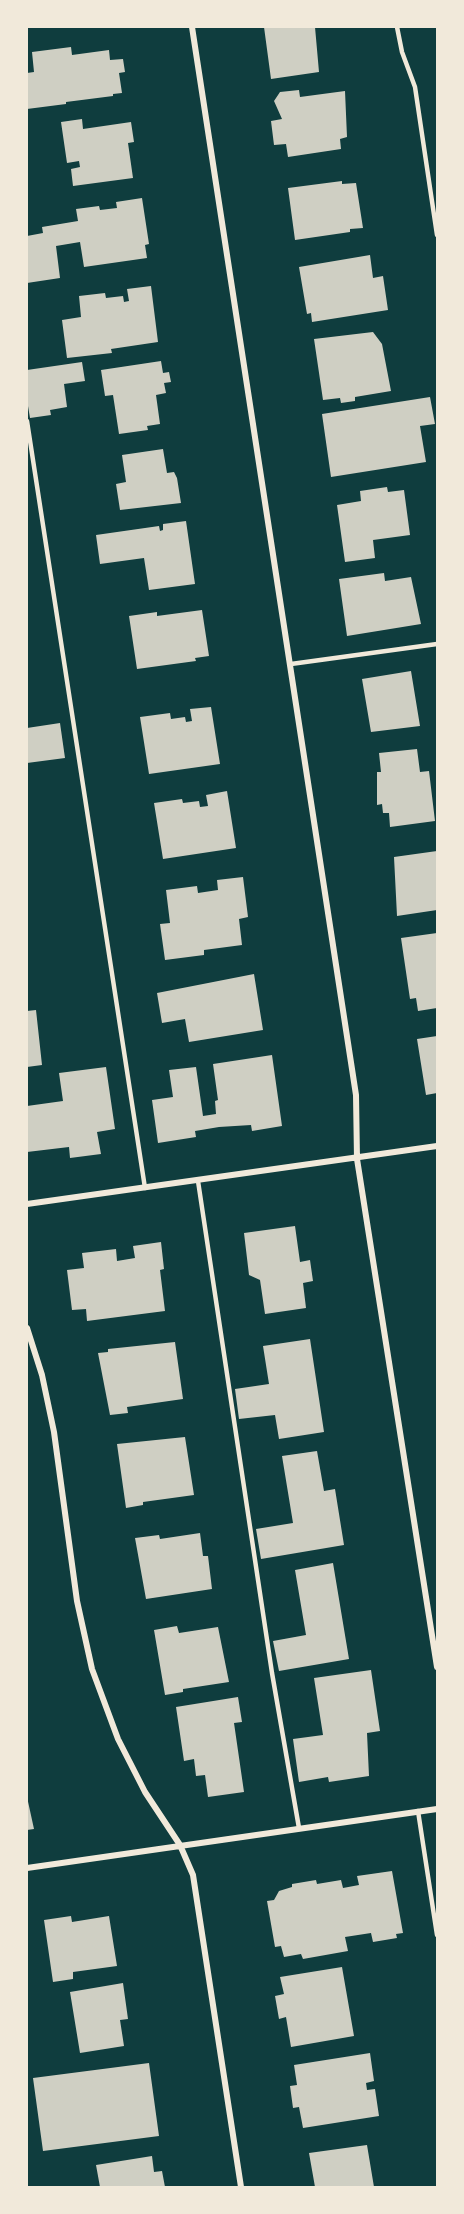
<!DOCTYPE html>
<style>
body{margin:0}
#map{position:relative;width:464px;height:2214px;overflow:hidden;background:#0f3d3e;font-family:"Open Sans",sans-serif}
canvas{display:block}
.frame{position:absolute;inset:0;border:28px solid #f1e9da;pointer-events:none}
</style>
<div id="map">
<canvas width="464" height="2214"></canvas>
<div class="frame"></div>
</div>
<script>
const ctx = document.querySelector('canvas').getContext('2d');
ctx.lineJoin = 'round';
function paint(path, color) {
  ctx.fillStyle = color;
  ctx.fill(path, 'evenodd');
}
function strokePath(path, color, width, dash) {
  ctx.strokeStyle = color;
  ctx.lineWidth = width;
  ctx.lineCap = dash ? 'butt' : 'round';
  ctx.setLineDash(dash || []);
  ctx.stroke(path);
}
paint(new Path2D(`
 M264 27H315L319 72 271 79Z
 M71 47 72 55 109 50 110 60 123 59 125 72 119 73 122 93 113 94V96L66 102V104L27 109V73L34 72 32 52Z
 M299 90 300 97 345 91 347 137 340 139 341 149 288 157 286 144 274 145 271 121 282 119 274 101 280 92Z
 M82 119 83 129 131 122 134 142 128 143 133 178 73 186 71 169 80 167 79 161 67 163 61 122Z
 M342 181V184L356 183 363 228 350 229V232L295 240 288 188Z
 M142 198 149 244 145 245 147 258 84 267 80 242 56 246 60 278 27 283V236L43 233 42 227 78 221 76 209 99 206 100 210 117 208 116 202Z
 M370 255 373 278 383 276 388 310 312 322 311 313 307 314 299 267Z
 M151 286 158 342 111 349 112 353 67 358 62 320 81 317 79 296 105 293 106 298 123 296 124 302 129 301 127 289Z
 M373 332 382 344 391 391 355 397V401L341 403 340 398 323 400 314 339Z
 M161 361 163 373 169 372 171 382 164 383 166 393 156 395 160 424 147 426 148 430 119 434 113 395 105 396 101 370Z
 M82 362 85 381 64 384 67 407 50 410 51 415 30 418 27 400V370Z
 M430 397 435 424 420 426 426 462 331 477 322 414Z
 M163 449 167 473 174 472 177 478 181 503 120 510 116 484 126 482 122 455Z
 M387 487 388 492 404 490 410 535 373 540 375 558 345 562 337 505 361 501 360 491Z
 M186 521 195 584 149 590 144 558 100 564 96 535 159 526 160 531 163 530V524Z
 M384 573 385 581 411 577 421 624 347 636 339 579Z
 M202 610 209 656 195 658 196 661 137 669 129 616 157 612V616Z
 M411 671 420 726 371 732 362 679Z
 M211 707 220 764 149 774 140 717 170 713 171 719 185 717 186 722 192 721 190 709Z
 M60 723 65 758 27 763V728Z
 M417 749 420 772 429 771 435 821 390 827 389 813H383L382 804 377 805V772H381L379 753Z
 M227 791 236 848 163 859 154 803 182 799 183 803 199 801 200 807 208 806 206 795Z
 M437 851V910L397 916 394 857Z
 M243 877 248 917 239 919 242 945 204 950V955L165 960 160 924 170 923 166 890 197 886 198 893 218 890 217 880Z
 M437 933V1008L418 1011 416 998 410 999 401 938Z
 M254 974 263 1030 189 1042 185 1019 162 1023 157 993Z
 M36 1010 42 1065 27 1067V1011Z
 M437 1036V1093L426 1095 417 1039Z
 M272 1055 282 1126 252 1131 251 1125 219 1127 195 1131 196 1137 158 1143 152 1100 173 1097 169 1070 196 1067 203 1116 216 1114 215 1101 218 1100 213 1064Z
 M106 1067 115 1129 97 1132 101 1154 70 1158 69 1147 27 1152V1106L63 1101 59 1073Z
 M295 1226 300 1262 310 1260 313 1281 303 1283 306 1308 265 1314 260 1280 249 1275 244 1233Z
 M161 1242 164 1269 160 1270 165 1311 87 1321 86 1309 72 1310 67 1270 84 1268 82 1253 116 1249 117 1261 135 1258 133 1246Z
 M310 1339 324 1432 279 1439 275 1415 239 1419 235 1389 269 1384 263 1346Z
 M175 1342 183 1399 127 1407 128 1413 110 1415 98 1353 108 1352V1349Z
 M185 1437 194 1495 143 1502V1505L126 1508 117 1444Z
 M317 1451 324 1491 335 1489 344 1545 261 1559 256 1529 293 1523 282 1456Z
 M200 1533 203 1556H208L212 1589 146 1599 135 1538 159 1535 160 1539Z
 M333 1563 349 1659 279 1671 273 1641 306 1635 295 1570Z
 M177 1626 179 1633 218 1627 229 1682 183 1689V1692L165 1695 154 1630Z
 M371 1670 380 1731 367 1733 369 1776 329 1782 328 1777 299 1782 293 1739 323 1735 314 1678Z
 M238 1697 242 1722 234 1723 244 1792 208 1797 205 1775 196 1776 194 1759 184 1761 176 1707Z
 M27 1797 34 1829 27 1830Z
 M392 1871 403 1933 396 1934 397 1938 373 1942 371 1933 345 1937 348 1951 303 1959 301 1954 284 1957 281 1946 275 1947 267 1901 274 1900 279 1891 292 1887V1884L316 1880 317 1884 341 1880 343 1888 359 1885 357 1876Z
 M71 1916 72 1922 109 1916 117 1966 73 1972V1979L53 1982 44 1920Z
 M342 1967 354 2036 291 2047 286 2017 279 2019 275 1996 284 1994 280 1977Z
 M123 1983 128 2019 120 2020 124 2046 80 2053 70 1992Z
 M370 2053 374 2081 366 2083 367 2090 375 2089 379 2116 303 2128 299 2107 293 2108 290 2086 297 2085 294 2065Z
 M149 2063 159 2136 43 2151 33 2078Z
 M367 2145 374 2187H315L309 2153Z
 M152 2156 154 2172 162 2171 165 2187H100L96 2165Z`), '#cfcfc3');
strokePath(new Path2D(`
 M397 27 402 52 415 87 437 235
 M27 421 145 1188
 M291 664 437 644
 M198 1181 272 1673 299 1828
 M418 1811 437 1935`), '#f1e9da', 4.5);
strokePath(new Path2D(`
 M192 27 356 1095 357 1159 437 1667
 M27 1204 437 1146
 M27 1328 42 1375 54 1432 77 1601 92 1669 118 1739 145 1792 180 1845 193 1875 241 2187
 M27 1868 437 1809`), '#f1e9da', 6);
</script>
